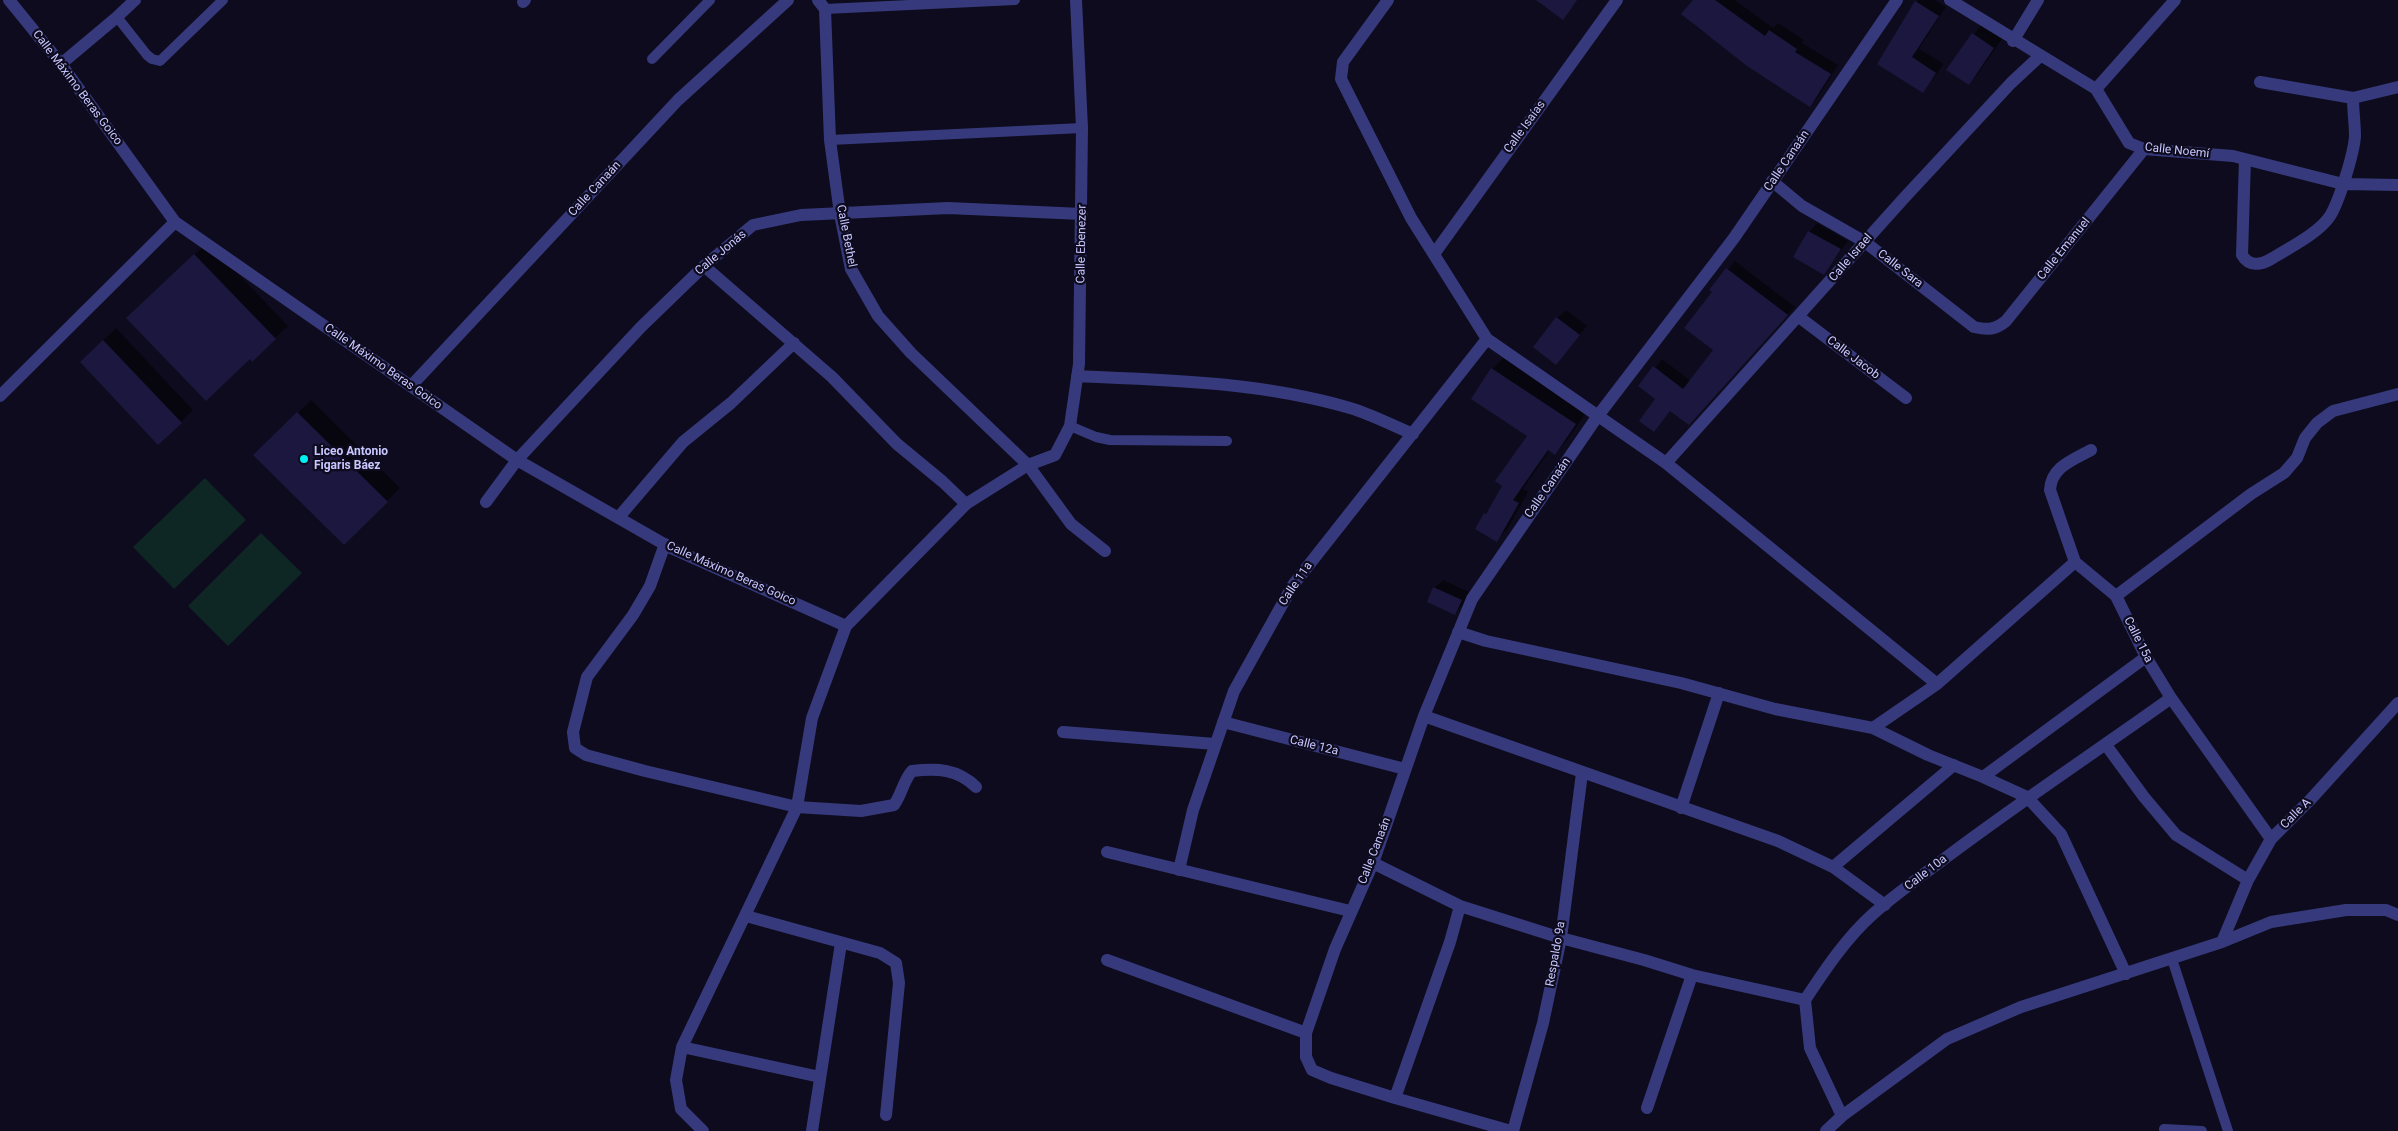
<!DOCTYPE html>
<meta charset="utf-8">
<style>
body{margin:0}
canvas{display:block;background:#0d0b1d}
</style>
<canvas width="2398" height="1131"></canvas>
<script>
const ctx = document.querySelector('canvas').getContext('2d');
ctx.lineJoin = 'round';
function paint(path, color) {
  ctx.fillStyle = color;
  ctx.fill(path, 'evenodd');
}
function strokePath(path, color, width, dash) {
  ctx.strokeStyle = color;
  ctx.lineWidth = width;
  ctx.lineCap = dash ? 'butt' : 'round';
  ctx.setLineDash(dash || []);
  ctx.stroke(path);
}
function drawText(font, color, halo, rows, align = 'center') {
  ctx.font = font + ' Roboto,sans-serif';
  ctx.lineWidth = 4.5;
  ctx.setLineDash([]);
  ctx.textBaseline = 'middle';
  ctx.strokeStyle = halo;
  ctx.fillStyle = color;
  for (const [text, x, y, turn = 0] of rows) {
    ctx.save();
    ctx.translate(x, y);
    ctx.rotate((+turn || 0) * Math.PI / 180);
    ctx.textAlign = isNaN(turn) ? turn : align;
    if (halo) ctx.strokeText(text, 0, 0);
    ctx.fillText(text, 0, 0);
    ctx.restore();
  }
}
paint(new Path2D(`
 M205 478 246 520 174 589 133 547Z
 M261 533 302 573 228 646 188 606Z`), '#0e2724');
paint(new Path2D(`
 M1694 0H1735L1773 28 1778 23 1804 40 1802 43 1838 65 1818 97 1810 105 1699 29 1683 14Z
 M1918 0H1935L1946 7 1919 49 1944 64 1923 92 1879 63Z
 M1981 25 2002 39 1977 75 1969 84 1948 70Z
 M1817 223 1848 241 1824 273 1809 232Z
 M208 242 288 326 252 360 140 305Z
 M1735 261 1795 307 1697 415 1671 410 1654 431 1657 399 1640 386 1662 359 1691 381 1714 350 1713 292 1711 290Z
 M1566 310 1587 326 1556 363 1557 318Z
 M116 328 193 410 181 422 94 349Z
 M1503 358 1586 413 1565 443 1555 454 1550 450 1523 489 1528 492 1507 530 1496 540 1485 514 1492 507 1529 436 1472 398 1492 369Z
 M311 400 400 488 344 544 255 455Z
 M1443 580 1469 592 1463 605 1455 614 1434 588Z`), '#0007');
paint(new Path2D(`
 M1536 0H1577L1563 20Z
 M1693 0H1715L1765 36 1769 30 1797 49 1795 52 1831 74 1810 107 1747 66 1681 14Z
 M1915 1 1939 16 1912 57 1936 73 1923 93 1877 64Z
 M1972 33 1994 48 1969 85 1946 70Z
 M1808 231 1841 249 1824 275 1793 257Z
 M194 254 276 339 252 362 250 359 206 401 126 318Z
 M1726 268 1788 315 1689 425 1670 411 1654 432 1639 421 1655 399 1638 386 1653 366 1683 389 1713 350 1684 328 1712 292 1709 290Z
 M1556 317 1580 335 1556 365 1533 347Z
 M103 340 182 423 158 445 80 362Z
 M1491 368 1576 424 1555 455 1548 450 1513 500 1519 503 1497 542 1475 529 1484 513 1486 514 1502 486 1495 481 1527 436 1471 399Z
 M297 412 388 502 344 545 253 455Z
 M1433 587 1462 600 1455 615 1427 602Z`), '#1b173e');
strokePath(new Path2D(`
 M825 9 1015 0
 M117 17 147 55 152 59 160 61 223 0
 M652 59 710 0
 M830 140 1082 128
 M1070 426 1096 437 1110 440 1227 441
 M2172 959 2228 1131
 M2164 1129 2202 1131`), '#363a7c', 10);
strokePath(new Path2D(`
 M9 0 61 64 175 222 517 460 671 548 846 626
 M818 0 825 9 830 140 840 214 851 269 878 316 911 353 1028 465 1071 524 1105 551
 M1388 0 1343 62 1341 79 1411 218 1487 339 1666 463 1937 684
 M1950 0 2096 89 2129 143 2144 149 2233 156 2343 184 2398 185
 M523 2 525 0
 M2013 41 2038 0
 M61 64 117 17 135 0
 M2260 82 2353 98
 M2096 89 2175 0
 M2245 159 2242 255C2249 267 2261 265 2271 259 2289 248 2319 233 2330 216 2339 202 2354 153 2355 136 2355 124 2353 111 2353 98L2398 87
 M1772 181 1802 206 1865 242 1974 327C1988 330 1995 330 2006 321L2144 149
 M1434 254 1617 0
 M704 266 832 377 897 444 943 482 966 504
 M1799 317 1906 398
 M1077 376C1169 380 1261 382 1350 408 1371 414 1393 426 1413 434
 M411 386 678 100 788 0
 M0 396 175 222
 M2091 450C2073 460 2051 467 2050 490L2075 562 2116 596 2146 657 2171 698 2271 839
 M1666 463 1905 197 2011 83 2040 56
 M486 502 517 460 641 327 704 266 753 225 801 215 948 208 1082 214
 M618 518 683 442 731 403 794 343
 M665 544 650 586 633 615 587 677 573 732 575 748 586 755 645 771 797 807 861 811 894 805C902 794 903 781 912 771 937 768 958 769 976 787
 M2116 596 2251 494 2284 473 2297 458 2305 438 2317 423 2333 411 2398 394
 M1458 632 1486 641 1681 683 1775 709 1873 728 1928 755 1983 777 2027 797 2061 834 2126 974
 M1424 716 1778 841 1833 867 1885 905
 M1223 722 1405 769
 M1873 728 1937 684 2075 562
 M1063 732 1215 744
 M2106 745 2144 797 2176 835 2248 880
 M1983 777 2146 657
 M1681 808 1719 693
 M1107 852 1350 911
 M1373 863 1460 906 1561 938 1644 960 1692 975 1805 1000
 M1833 867 1954 765
 M1179 870 1193 810 1234 691 1293 585 1487 339
 M1460 906 1450 942 1395 1098 1331 1078 1312 1070 1306 1057V1033L1335 949 1373 863 1424 716 1472 599 1597 417 1734 238 1897 0
 M746 916 880 953 896 963 899 983 886 1115
 M2222 942 2248 880 2271 839 2311 799 2398 703
 M1107 960 1306 1033
 M682 1047 820 1077
 M1395 1098 1511 1131
 M1647 1108 1692 975
 M1842 1116 1810 1048 1805 1000C1825 970 1846 938 1873 914 1897 893 1923 875 1948 856 2021 801 2097 751 2171 698
 M703 1131 681 1109 676 1080 682 1047 797 807 812 718 846 626 966 504 1028 465 1055 455 1070 426 1079 364 1082 128 1076 0
 M812 1131 841 943
 M1513 1131 1543 1023 1561 938 1582 773
 M1826 1131 1842 1116 1947 1039 2021 1007 2222 942 2271 922 2346 910H2386L2398 915`), '#363a7c', 12);
for (const [x, y, r, color] of [
 [304,459,5,"#00f1f2"]
]) {
  const dot = new Path2D();
  dot.arc(x, y, r, 0, 2 * Math.PI);
  ctx.fillStyle = color;
  ctx.fill(dot);
  strokePath(dot, '#0d0b1d', 2);
}
drawText('12px', '#c8c7ff', '#0d0b1d', [
 ["Calle Máximo Beras Goico",77,88,53],
 ["Calle Isaías",1525,127,-54],
 ["Calle Noemí",2177,151,6],
 ["Calle Canaán",1787,161,-56],
 ["Calle Canaán",595,189,-47],
 ["Calle Bethel",846,236,79],
 ["Calle Ebenezer",1082,244,-89],
 ["Calle Emanuel",2064,249,-51],
 ["Calle Jonás",721,253,-40],
 ["Calle Israel",1851,258,-49],
 ["Calle Sara",1900,269,38],
 ["Calle Jacob",1853,358,37],
 ["Calle Máximo Beras Goico",383,367,35],
 ["Calle Canaán",1548,488,-55],
 ["Calle Máximo Beras Goico",731,574,24],
 ["Calle 11a",1296,584,-56],
 ["Calle 15a",2138,640,63],
 ["Calle 12a",1314,746,14],
 ["Calle A",2296,814,-45],
 ["Calle Canaán",1375,851,-69],
 ["Calle 10a",1926,873,-38],
 ["Respaldo 9a",1556,954,-80]
]);
drawText('bold 12px', '#c8c7ff', '#0d0b1d', [
 ["Liceo Antonio",314,452],
 ["Figaris Báez",314,466]
], 'left');
</script>
